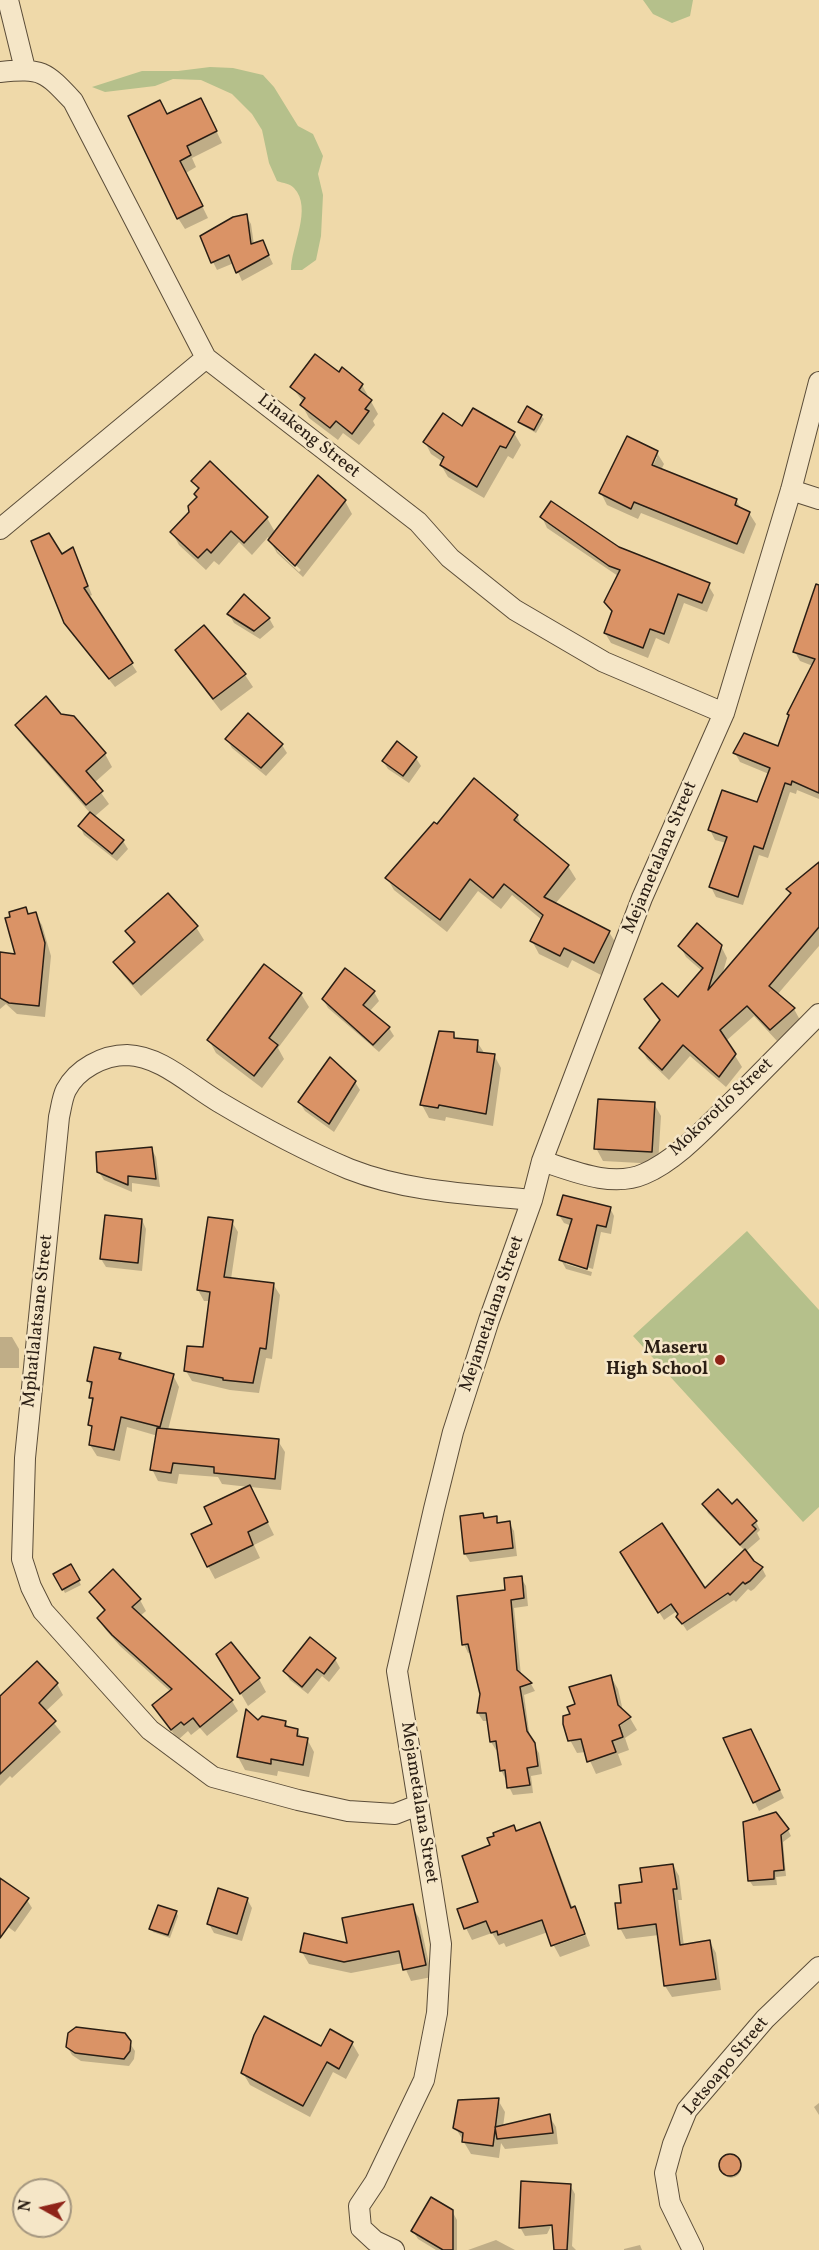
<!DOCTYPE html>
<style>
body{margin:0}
#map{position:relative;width:819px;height:2250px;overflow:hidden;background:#efd9a9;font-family:Vollkorn,serif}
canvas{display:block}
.north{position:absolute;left:12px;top:2178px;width:60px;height:60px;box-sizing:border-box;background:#f5e6c7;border:2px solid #a4967f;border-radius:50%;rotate:278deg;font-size:16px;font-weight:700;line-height:24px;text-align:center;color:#2a1e14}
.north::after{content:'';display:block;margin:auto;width:21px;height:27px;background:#8f2418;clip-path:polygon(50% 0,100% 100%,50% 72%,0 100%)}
</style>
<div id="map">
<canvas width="819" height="2250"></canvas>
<div class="north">N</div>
</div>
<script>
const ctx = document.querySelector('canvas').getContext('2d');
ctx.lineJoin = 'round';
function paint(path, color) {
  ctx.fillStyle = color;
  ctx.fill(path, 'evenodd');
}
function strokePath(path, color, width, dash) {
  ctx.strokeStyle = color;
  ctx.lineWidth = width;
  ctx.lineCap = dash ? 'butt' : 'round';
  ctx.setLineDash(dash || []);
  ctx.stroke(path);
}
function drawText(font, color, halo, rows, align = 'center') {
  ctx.font = font + ' Vollkorn,serif';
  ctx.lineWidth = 5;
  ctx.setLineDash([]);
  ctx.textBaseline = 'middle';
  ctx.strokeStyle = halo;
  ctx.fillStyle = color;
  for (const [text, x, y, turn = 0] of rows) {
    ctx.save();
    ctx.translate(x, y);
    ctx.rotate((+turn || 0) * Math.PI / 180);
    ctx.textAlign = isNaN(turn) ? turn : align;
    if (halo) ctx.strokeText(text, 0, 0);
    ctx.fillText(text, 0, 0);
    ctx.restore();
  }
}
paint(new Path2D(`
 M643 0H693L690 16 672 23 653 14Z
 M210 67 233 68 263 75 274 87 298 126 313 134 323 156 318 174 323 195 321 236 316 260 302 270H291C291 246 313 208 294 188 291 184 283 183 277 181L269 163 262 130 252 114 232 94 201 80 173 79 155 86 105 92 92 87 142 71H178Z
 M747 1231 819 1310V1507L803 1522 633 1336Z`), '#b5c08b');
paint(new Path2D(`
 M207 111 222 143 192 158 196 167 186 173 208 218 185 229 178 218 167 115Z
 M246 216 251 224 254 245 262 241 273 264 242 281 234 263 217 270 213 262Z
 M362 385 378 414 373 421 375 425 359 445 343 433 338 440 309 418 302 405 304 403 292 387Z
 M473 410 514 433 521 445 513 459 508 456 484 498 448 477 441 465 443 462 431 454 425 442 463 428Z
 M541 416 544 419 536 433 522 425 520 421Z
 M627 438 657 453 664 464 661 470 736 500 742 510 749 513 756 524 744 554 641 513 638 519 607 505 601 493ZM654 457H657L650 472 648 471Z
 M318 477 345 501 352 514 303 577 277 553 268 537 252 555 239 542 219 565 214 561 206 570 179 545 172 532 190 512 198 497 199 491 193 482 267 518 275 532ZM277 547 301 570 299 572 277 551Z
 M542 517 708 585 714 595 707 612 684 603 669 644 656 638 648 658 611 643 605 633 613 613 606 602 618 576 547 528Z
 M61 556 77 557 92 595 88 597 137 672 115 687 71 632Z
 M229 614 269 618 274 627 260 639 234 623Z
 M819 620V799L797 790 796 794 790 792 768 858 759 855 743 905 716 897 711 887 726 843 715 840 710 830 758 804 769 774 740 762 735 753 779 748 813 666 800 661 795 652Z
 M204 627 245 675 253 687 221 711 184 663 177 651Z
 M61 715 74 717 105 754 112 767 94 783 109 804 94 817 123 841 128 849 117 861 84 835 80 826 90 813 24 737 17 725Z
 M227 739 282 745 287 753 266 776 232 748Z
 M416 758 421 766 409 783 388 769 383 761Z
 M517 816 523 830 568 866 576 879 555 904 609 932 617 945 601 975 572 960 568 968 539 954 532 941 542 920 512 895 501 909 478 891 447 932 394 890 387 878 437 827Z
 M819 864V946L777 995 794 1009 800 1020 777 1041 754 1016 726 1041 742 1067 726 1087 690 1056 669 1080 647 1059 641 1048 661 1021 652 1010 678 1000 702 971 686 957 680 946H721L727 958 722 976 791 896 788 889Z
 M25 909 29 916 35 914 42 925 51 956 45 1017 17 1014 6 1004 0 1009V954L17 955Z
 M196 927 204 940 141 996 123 975 115 962 134 945 127 931Z
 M264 966 301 994 309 1007 278 1048 284 1059 262 1088 216 1053 209 1040Z
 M374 992 379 1001 369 1012 389 1028 394 1036 379 1052 328 1008 323 999Z
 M453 1033 457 1040 477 1042 485 1054 494 1055 501 1068 493 1126 446 1117 445 1121 429 1118 422 1105Z
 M355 1082 360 1090 334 1132 305 1111 300 1103Z
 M654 1104 661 1116 658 1164 603 1161 596 1148Z
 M151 1148 156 1157 160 1187 132 1183V1192L104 1180 99 1172Z
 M610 1208 614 1216 611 1234 601 1232 593 1269 566 1261V1264L592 1272 591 1276 566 1269 561 1260 572 1226 564 1223 559 1215Z
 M142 1220 146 1229 142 1271 106 1267 101 1259Z
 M232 1222 238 1232 231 1279 273 1284 280 1295 272 1359 266 1358 259 1393 230 1390 192 1381 186 1371 204 1349 210 1301H204L198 1290Z
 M0 1337H12L19 1349V1368H0Z
 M120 1354 124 1362 173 1375 179 1387 168 1430 278 1441 285 1452 281 1490 250 1487 274 1535 254 1545 260 1558 215 1579 208 1566 249 1487 222 1484 218 1477 179 1474 177 1484 158 1481 152 1469 158 1436 127 1427 120 1461 97 1456 90 1445 93 1431 90 1425 94 1403 90 1398 92 1388 88 1381Z
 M704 1504 732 1506 756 1522 760 1530 757 1533 760 1539 745 1552 753 1562 762 1568 766 1576 754 1589 751 1591 748 1589 736 1602 734 1600 687 1631 678 1617 680 1615 677 1611 664 1620 622 1552 705 1591 745 1551 708 1513Z
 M482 1515 485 1520 496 1518 499 1524 509 1523 514 1531 517 1556 470 1562 465 1554 461 1517Z
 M71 1566 81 1585 65 1593 55 1574Z
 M521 1578 526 1586 528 1606 514 1608 521 1675 531 1684 535 1691 524 1695 530 1739 539 1753 542 1774 531 1776 533 1793 513 1795 501 1770 498 1749 496 1750 491 1742 488 1721H483L478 1713 482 1694 471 1652 468 1653 464 1644 507 1591Z
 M90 1592 140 1600 146 1611 140 1616 232 1701 238 1711 207 1736 200 1728 191 1735 188 1731 178 1740 154 1706 171 1692 120 1646 105 1629 98 1618 105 1612Z
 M218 1654 259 1679 266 1692 248 1706Z
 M335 1659 340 1668 329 1682 322 1676 308 1694 290 1680 285 1672Z
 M37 1663 57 1684 63 1695 45 1712 61 1732 12 1778 10 1776 0 1786V1699Z
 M611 1677 618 1689 623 1711 630 1718 637 1730 625 1738 629 1750 618 1754 622 1765 596 1774 586 1752 577 1753 570 1740 572 1715Z
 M285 1722 289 1728 297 1730 302 1738 307 1739 314 1752 309 1777 278 1771 277 1776 245 1770 238 1757Z
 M725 1739H755L784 1798 759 1811Z
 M745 1823 788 1830 791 1836 783 1842 786 1876 776 1877 777 1885 753 1886 749 1880Z
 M539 1824 546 1836 573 1909 574 1908 581 1920 585 1932 553 1944 548 1932 506 1947 504 1943 499 1945 492 1933 472 1940 466 1928 480 1903 492 1846 514 1827 517 1832Z
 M673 1865 679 1876 682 1900H678L684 1946 710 1942 716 1953 721 1990 672 1997 665 1986 659 1935 626 1939 620 1928 623 1904 643 1883Z
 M0 1898 27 1900 32 1908 15 1932 0 1921Z
 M247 1899 252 1908 242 1941 214 1933 209 1924Z
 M412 1906 419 1918 432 1977 411 1981 403 1963 351 1973 309 1964 302 1952 349 1945Z
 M176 1912 178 1916 170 1938 153 1932 151 1929Z
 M586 1935 590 1946 560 1957 554 1946Z
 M129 2042 135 2051 134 2059 129 2066 81 2061 72 2055 67 2046Z
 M352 2043 359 2055 346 2079 333 2072 310 2117 250 2085 243 2073 322 2048Z
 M498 2100 505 2112 503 2127 549 2116 556 2127 558 2144 505 2149 501 2143 499 2158 471 2154 455 2127Z
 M819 2103V2115L814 2107Z
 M721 2168a10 10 0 1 1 20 0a10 10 0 1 1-20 0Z
 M570 2185 575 2194 572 2246 576 2250H556L553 2222 547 2234 525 2236 520 2227Z
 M452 2211 457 2220V2250H436L418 2239 413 2231Z
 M496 2240 515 2250H468Z
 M640 2245 642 2250H624V2249Z`), '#0003');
const building = new Path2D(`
 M201 98 217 131 187 146 191 155 180 161 203 206 177 219 128 116 160 100 167 114Z
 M247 214 251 244 263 240 269 255 236 273 229 255 211 263 200 236 233 217Z
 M315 354 339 372 342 367 363 384 359 390 372 400 365 409 369 411 352 434 336 421 330 428 300 405 305 398 290 387Z
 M527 406 542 415 534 430 518 422Z
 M473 408 515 432 506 448 500 446 477 487 440 465 444 457 423 442 443 413 462 426Z
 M627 436 658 451 652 465 737 499 735 505 750 512 737 544 634 502 631 509 599 493Z
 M210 461 268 517 244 543 231 531 211 553 207 549 198 558 170 532 189 512 188 506 197 497 194 494 199 488 191 481Z
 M318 475 346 500 295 566 268 540Z
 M551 501 619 547 710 583 702 603 678 594 664 634 650 629 643 648 604 633 612 611 604 602 620 570 609 566 540 517Z
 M49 533 62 554 73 547 88 586 84 588 133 663 109 679 64 623 31 541Z
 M816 584 819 585V793L792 781 791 785 785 783 763 849 754 846 738 897 709 887 727 837 708 830 722 790 757 802 770 768 733 753 744 733 778 746 789 715 787 714 815 659 793 652Z
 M244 594 270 618 254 631 227 614Z
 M204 625 246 674 213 699 175 650Z
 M46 696 61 714 74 716 106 753 86 771 103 791 86 805 15 725Z
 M248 713 283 744 261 768 225 739Z
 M397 741 417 757 403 776 382 761Z
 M474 778 518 815 514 820 569 865 544 897 610 931 594 963 564 948 560 956 530 941 543 915 504 884 493 898 470 879 440 920 385 878 434 822 437 824Z
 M90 812 124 840 112 854 78 826Z
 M819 862V927L769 986 795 1008 770 1030 747 1006 720 1030 736 1054 719 1077 683 1045 662 1070 639 1048 660 1020 644 999 662 983 678 997 703 968 678 946 697 923 722 945 708 990 791 893 786 889Z
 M168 893 198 926 133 984 113 962 135 942 125 931Z
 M26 907 28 914 36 912 45 943 39 1006 9 1003 0 998V952L15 954 5 918 10 917 9 912Z
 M264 964 302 993 269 1038 278 1045 254 1076 207 1040Z
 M345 968 375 991 363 1005 390 1027 373 1045 322 999Z
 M439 1031 454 1032V1038L478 1040 477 1052 495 1054 486 1114 439 1105 438 1108 420 1105Z
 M330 1057 356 1081 329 1124 298 1102Z
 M598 1099 655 1102 652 1152 594 1149Z
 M152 1147 156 1179 128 1176V1185L97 1172 96 1152Z
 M563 1195 611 1207 606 1227 597 1225 587 1269 559 1260 572 1219 557 1215Z
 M105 1215 142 1219 138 1263 100 1259Z
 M208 1217 233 1220 224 1277 274 1283 266 1349 260 1348 253 1383 223 1380V1378L184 1371 187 1346 203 1347 210 1292 197 1290Z
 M94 1347 121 1353 119 1359 174 1374 160 1427 121 1417 114 1450 89 1445 92 1426 88 1425 93 1398H89L92 1382 87 1381Z
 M157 1428 279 1439 275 1479 214 1473V1467L173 1463 171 1473 150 1470Z
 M250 1485 268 1522 248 1532 253 1545 207 1567 191 1534 212 1524 204 1507Z
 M718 1489 732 1504 737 1499 757 1521 752 1525 756 1529 740 1545 702 1504Z
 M483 1513 484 1518 497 1516V1523L510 1521 513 1548 464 1554 460 1516Z
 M662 1523 705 1588 745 1549 754 1561 763 1567 750 1581 745 1584 743 1582 730 1595 728 1593 682 1624 676 1617 678 1614 671 1604 658 1613 620 1552Z
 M71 1564 80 1580 62 1590 53 1574Z
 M113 1569 141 1599 132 1607 233 1700 200 1727 193 1718 184 1725 181 1722 171 1730 152 1705 172 1689 112 1635 97 1618 105 1610 89 1592Z
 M522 1576 524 1598 511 1600 517 1670 532 1683 520 1687 527 1731 535 1743 538 1766 527 1768 530 1785 507 1788 505 1770 500 1771 496 1741 490 1742 486 1713H477L480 1694 468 1644 462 1645 457 1596 505 1590 504 1578Z
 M310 1637 336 1658 324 1674 317 1669 302 1687 283 1671Z
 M231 1642 260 1678 240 1694 216 1654Z
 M37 1661 58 1683 39 1703 56 1721 0 1774V1696Z
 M611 1675 618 1705 631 1717 619 1725 623 1737 612 1741 616 1752 587 1762 581 1739 568 1741 563 1724V1716L570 1714 567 1707 575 1704 569 1687Z
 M246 1709 258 1720 262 1716 286 1721 285 1726 298 1729 297 1736 308 1738 303 1765 271 1759V1764L237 1757Z
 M751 1729 780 1790 753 1803 723 1738Z
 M776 1812 789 1829 781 1835 784 1870 774 1871V1879L748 1881 743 1822Z
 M540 1822 571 1908 575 1906 585 1934 551 1946 542 1920 498 1935 497 1931 491 1933 486 1921 464 1929 457 1909 478 1902 462 1856 490 1845 487 1838 494 1836 493 1833 514 1825 516 1831Z
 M673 1864 677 1889H673L680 1945 710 1940 716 1979 664 1986 656 1924 618 1929 615 1903H621L619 1885 642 1882 640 1868Z
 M0 1878 29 1898 0 1938Z
 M218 1888 248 1898 237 1934 207 1924Z
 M413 1904 426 1965 403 1970 399 1951 344 1962 300 1952 304 1933 347 1943 342 1918Z
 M158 1905 177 1911 168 1935 149 1929Z
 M264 2016 321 2046 330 2029 353 2042 339 2069 327 2062 303 2106 241 2073 254 2035Z
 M76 2027 125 2033 131 2041 130 2051 124 2059 75 2053 66 2047 68 2033Z
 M499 2098 493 2146 462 2142 463 2133 453 2128 458 2100Z
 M550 2114 553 2133 497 2139 495 2127Z
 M719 2165a11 11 0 1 1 22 0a11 11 0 1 1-22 0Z
 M521 2181 571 2184 567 2250H554L552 2225 519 2228Z
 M431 2197 453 2210V2250H443L411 2231Z`);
paint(building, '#da9366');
strokePath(building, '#2a1e14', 1.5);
const street = new Path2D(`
 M8 0 25 69
 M0 72C42 68 45 71 73 101L206 358 418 522 450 558 515 610 604 662 724 713
 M791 490 819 499
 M0 529 206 358
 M542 1161C573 1171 612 1188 644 1174 677 1160 707 1126 732 1102 761 1073 790 1043 819 1014
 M418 1805 395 1814 348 1811 298 1800 213 1777 150 1730 43 1611 31 1587 22 1559 25 1458 59 1117C61 1109 62 1098 66 1090 77 1069 103 1055 127 1055 161 1056 190 1085 219 1102 261 1127 304 1150 349 1169 407 1192 471 1194 532 1200
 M394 2250 375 2241 361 2228 359 2206 375 2182 424 2080 437 2013 441 1944 397 1671 434 1509 453 1432 489 1320 532 1200 542 1161 642 898 724 713 791 490 819 382
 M693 2250 670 2203 665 2173 673 2144 687 2110 765 2019 819 1967`);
strokePath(street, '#5b4d39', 22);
strokePath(street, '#f5e6c7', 20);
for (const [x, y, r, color] of [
 [720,1360,6,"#8f2418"]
]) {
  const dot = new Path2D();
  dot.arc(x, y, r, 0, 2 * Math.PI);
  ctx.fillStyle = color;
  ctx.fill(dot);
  strokePath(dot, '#f5e6c7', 2);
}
drawText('18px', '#2a1e14', '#f5e6c7', [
 ["Linakeng Street",308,437,38],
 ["Mejametalana Street",661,858,-67],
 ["Mokorotlo Street",722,1108,-43],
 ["Mejametalana Street",493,1314,-71],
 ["Mphatlalatsane Street",39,1321,-84],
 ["Mejametalana Street",418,1803,81],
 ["Letsoapo Street",727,2067,-50]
]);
drawText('bold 18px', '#2a1e14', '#f5e6c7', [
 ["Maseru",708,1350],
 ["High School",708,1371]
], 'right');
</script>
